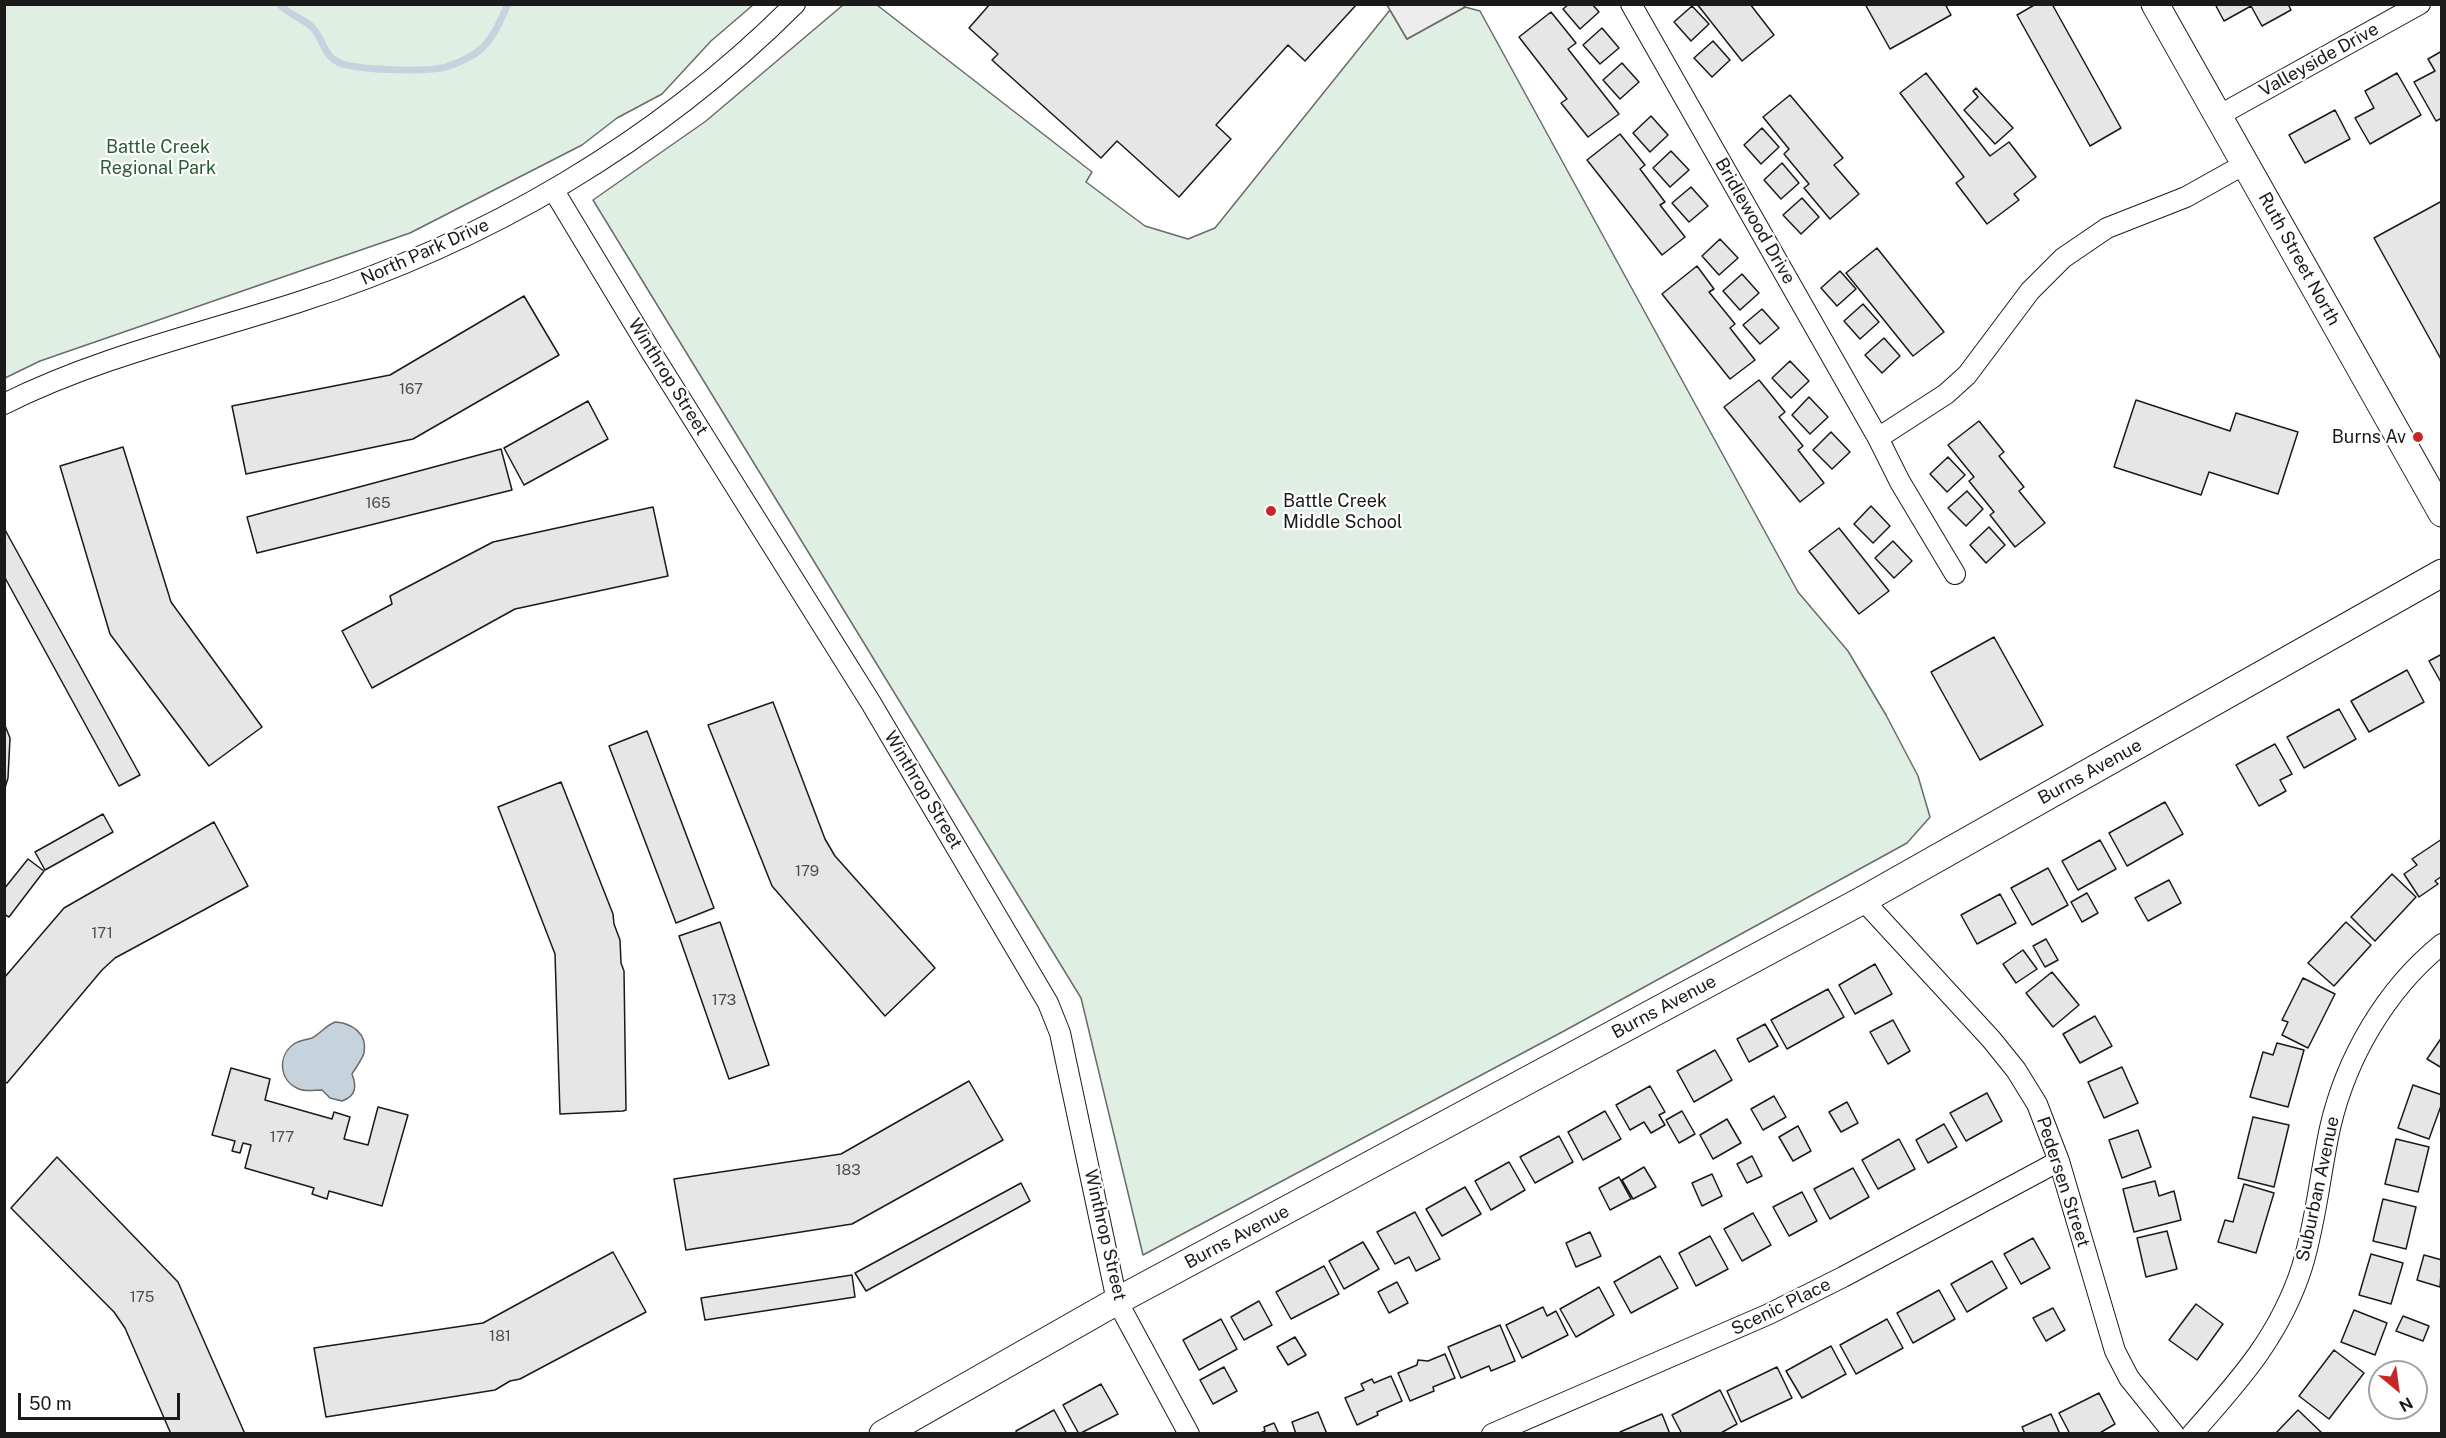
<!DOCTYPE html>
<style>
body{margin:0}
#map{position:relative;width:2446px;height:1438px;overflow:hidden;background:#fff;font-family:"Public Sans",sans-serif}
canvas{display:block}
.frame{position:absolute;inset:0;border:6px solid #1a1a1a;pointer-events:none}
.north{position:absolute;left:2368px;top:1360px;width:60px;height:60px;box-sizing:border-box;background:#fff;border:2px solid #a3a3a3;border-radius:50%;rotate:151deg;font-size:16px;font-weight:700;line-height:24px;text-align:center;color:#1a1a1a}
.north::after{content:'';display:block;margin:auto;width:21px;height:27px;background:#c62828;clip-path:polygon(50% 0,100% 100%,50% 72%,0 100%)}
.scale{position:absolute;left:18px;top:1393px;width:162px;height:27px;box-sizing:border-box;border:3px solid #1a1a1a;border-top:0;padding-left:8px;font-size:18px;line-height:21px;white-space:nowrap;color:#1a1a1a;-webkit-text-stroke:4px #fff;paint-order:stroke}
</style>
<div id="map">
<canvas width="2446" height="1438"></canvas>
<div class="frame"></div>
<div class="north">N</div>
<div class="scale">50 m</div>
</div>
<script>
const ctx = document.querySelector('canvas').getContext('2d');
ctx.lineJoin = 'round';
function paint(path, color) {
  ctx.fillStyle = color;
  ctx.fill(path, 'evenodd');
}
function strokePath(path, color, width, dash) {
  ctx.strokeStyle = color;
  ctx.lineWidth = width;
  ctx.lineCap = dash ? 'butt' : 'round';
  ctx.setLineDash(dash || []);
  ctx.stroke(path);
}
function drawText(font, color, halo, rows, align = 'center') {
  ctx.font = font + ' "Public Sans",sans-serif';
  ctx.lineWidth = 4.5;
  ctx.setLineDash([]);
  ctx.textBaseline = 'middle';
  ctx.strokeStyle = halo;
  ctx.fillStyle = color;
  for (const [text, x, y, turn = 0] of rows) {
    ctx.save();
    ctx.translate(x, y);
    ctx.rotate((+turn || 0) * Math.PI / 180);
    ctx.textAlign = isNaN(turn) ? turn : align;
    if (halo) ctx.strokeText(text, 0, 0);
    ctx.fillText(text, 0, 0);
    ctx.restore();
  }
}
const green = new Path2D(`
 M5 4H753V5L711 41 662 94 617 118 582 145 410 233 40 361 5 378Z
 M843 5H877L1092 172 1086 182 1145 226 1188 239 1215 228 1390 10 1407 39 1465 7 1480 11 1798 592 1848 651 1886 715 1918 776 1930 817 1907 843 1564 1031 1143 1255 1081 998 593 200 706 121Z`);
paint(green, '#e0efe3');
strokePath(green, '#6a6a6a', 1.5);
const parking = new Path2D(`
 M1463 5 1465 7 1407 39 1387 5Z`);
paint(parking, '#ededed');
strokePath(parking, '#6a6a6a', 1.5);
const water = new Path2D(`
 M335 1022C351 1023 368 1033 364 1053 362 1060 356 1067 352 1074 357 1087 356 1096 342 1101L330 1098 322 1090C314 1090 306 1092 299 1089 279 1081 277 1056 294 1044 300 1040 306 1040 312 1038 320 1034 325 1026 335 1022Z`);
paint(water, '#c6d2dc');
strokePath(water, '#6a6a6a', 1.5);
strokePath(new Path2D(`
 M279 4C289 15 303 18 313 28 322 38 324 54 336 61 352 71 428 72 446 67 458 63 473 57 482 48 494 37 501 19 508 4`), '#c6d2dc', 7);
const building = new Path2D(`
 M990 4H1357L1305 61 1288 45 1216 125 1231 139 1179 197 1117 141 1101 158 992 60 998 54 969 28Z
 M1569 4H1592L1599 12 1580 29 1563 9Z
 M1697 4H1750L1774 35 1742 61Z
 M1865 4H1945L1951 15 1890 49Z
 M2036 4H2052L2121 128 2090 146 2017 15Z
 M2215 4H2288L2291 10 2262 26 2251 6 2224 21Z
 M1692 6 1709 24 1691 41 1674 22Z
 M1551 12 1576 43 1568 49 1619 114 1588 137 1561 103 1567 99 1519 37Z
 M1602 28 1619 48 1600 64 1583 45Z
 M1713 41 1730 60 1712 77 1694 58Z
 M2442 51V118L2436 121 2414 82 2435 71 2428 59Z
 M1622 63 1639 82 1620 99 1603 80Z
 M1926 73 1990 156 2009 142 2036 177 2014 194 2019 200 1987 224 1956 183 1964 177 1900 93Z
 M2397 73 2421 115 2370 144 2355 118 2374 108 2365 91Z
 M1976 88 2013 128 1995 144 1964 110 1978 97 1973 91Z
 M1790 95 1843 158 1834 165 1859 194 1830 219 1804 188 1809 184 1784 154 1789 149 1763 117Z
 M2335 110 2350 139 2305 163 2289 135Z
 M1651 116 1668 135 1650 152 1633 133Z
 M1762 128 1779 147 1761 164 1744 145Z
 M1620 134 1645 165 1640 169 1665 202 1660 205 1685 237 1662 255 1587 160Z
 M1671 151 1689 170 1670 187 1653 168Z
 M1782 163 1799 183 1781 199 1764 180Z
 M1691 187 1708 206 1689 222 1672 203Z
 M1802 198 1819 217 1801 234 1783 215Z
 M2442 201V361L2374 238Z
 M1720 239 1738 258 1719 275 1702 256Z
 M1877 248 1944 332 1913 356 1846 273Z
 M1697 266 1714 289 1709 292 1735 324 1730 328 1755 360 1730 379 1662 294Z
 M1840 271 1856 289 1837 306 1821 288Z
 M1742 274 1759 293 1740 310 1723 291Z
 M524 296 559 355 413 439 246 474 232 406 390 375Z
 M1863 304 1879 322 1860 339 1844 321Z
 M1762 309 1779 328 1760 344 1743 325Z
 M1884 338 1900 356 1882 373 1865 355Z
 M1790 361 1809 381 1791 398 1772 378Z
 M1759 380 1785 412 1779 417 1803 446 1798 450 1824 483 1800 502 1724 407Z
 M1809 397 1828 417 1810 434 1792 415Z
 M2136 400 2230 431 2236 413 2298 432 2278 494 2209 472 2201 495 2114 467Z
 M588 401 608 439 524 485 504 448Z
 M1979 421 2004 452 1999 456 2024 487 2019 491 2045 523 2015 547 1990 515 1994 512 1969 481 1974 477 1948 445Z
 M1831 432 1850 452 1832 469 1813 450Z
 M123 447 171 602 262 727 209 766 110 634 60 466Z
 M501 449 512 490 257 553 247 517Z
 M1948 457 1965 475 1947 492 1930 474Z
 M1967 491 1983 509 1966 526 1948 508Z
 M1871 506 1890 526 1873 543 1854 524Z
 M653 507 668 576 515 609 372 688 342 631 392 604 390 596 493 542Z
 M1989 527 2005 545 1986 563 1970 545Z
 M4 528 140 775 119 786 4 576Z
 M1839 528 1889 591 1859 614 1809 551Z
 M1893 541 1912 561 1894 578 1875 558Z
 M1994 637 2043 725 1980 760 1931 672Z
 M2442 654V684L2429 661Z
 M2407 670 2424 702 2369 732 2351 701Z
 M773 702 825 839 835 856 935 968 885 1016 772 886 708 725Z
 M2339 709 2356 739 2304 768 2287 737Z
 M4 723 10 738 8 778 4 791Z
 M647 731 714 908 676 923 609 746Z
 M2275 744 2292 774 2280 780 2286 791 2259 806 2236 765Z
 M561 782 613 914 614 924 620 940 621 963 624 971 626 1110 623 1111 560 1114 555 954 498 807Z
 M2165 802 2183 834 2127 866 2109 833Z
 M103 814 113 832 45 870 35 852Z
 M214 822 248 886 115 958 102 970 7 1083 4 1081V978L64 908Z
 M2442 839V876L2435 881 2438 884 2419 897 2404 874 2417 865 2412 859Z
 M2100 840 2116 869 2078 890 2062 861Z
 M28 859 44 871 9 917 4 914V889Z
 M2048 868 2068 905 2032 925 2011 888Z
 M2392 874 2416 897 2375 941 2351 917Z
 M2169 880 2181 903 2148 921 2135 898Z
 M2087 893 2098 913 2082 922 2071 902Z
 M2000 894 2016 923 1977 944 1961 915Z
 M720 922 769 1065 729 1079 679 936Z
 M2346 922 2371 945 2334 986 2308 963Z
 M2046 939 2058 960 2045 967 2033 946Z
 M2023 950 2037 969 2016 983 2003 964Z
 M1875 964 1892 994 1855 1014 1839 985Z
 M2052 972 2079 1005 2053 1027 2026 993Z
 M2303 978 2335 994 2308 1048 2282 1035 2288 1022 2282 1020Z
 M1828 989 1844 1017 1787 1049 1771 1020Z
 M2095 1016 2112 1046 2080 1063 2063 1034Z
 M1893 1020 1910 1051 1888 1064 1870 1032Z
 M1765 1024 1778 1046 1749 1062 1737 1039Z
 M2442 1037V1068L2427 1059Z
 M2277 1043 2304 1050 2288 1107 2250 1097 2263 1052 2273 1055Z
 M1715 1050 1732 1080 1694 1102 1677 1071Z
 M2122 1067 2138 1103 2104 1118 2088 1082Z
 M231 1068 270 1079 265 1100 332 1119 334 1112 350 1117 344 1139 368 1145 378 1107 408 1115 382 1206 329 1191 327 1199 312 1194 314 1188 245 1168 251 1145 243 1143 240 1153 232 1151 235 1141 212 1135Z
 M969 1081 1003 1140 852 1224 686 1250 674 1179 841 1154Z
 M2413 1085 2442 1095V1103L2429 1139 2398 1128Z
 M1650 1086 1665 1112 1659 1115 1665 1125 1651 1133 1644 1122 1630 1130 1616 1105Z
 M1987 1093 2002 1121 1966 1141 1950 1113Z
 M1774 1096 1786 1117 1763 1130 1751 1109Z
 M1847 1102 1858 1123 1841 1132 1829 1112Z
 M1605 1111 1621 1139 1583 1160 1568 1132Z
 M1682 1111 1695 1134 1679 1143 1666 1120Z
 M2253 1117 2289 1125 2274 1187 2238 1178Z
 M1727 1119 1741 1143 1713 1159 1700 1135Z
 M1944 1124 1957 1147 1928 1163 1916 1140Z
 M1798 1126 1811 1151 1793 1161 1779 1137Z
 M2138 1130 2151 1167 2122 1178 2109 1140Z
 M1559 1136 1573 1162 1535 1183 1520 1157Z
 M1899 1139 1915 1169 1878 1189 1862 1160Z
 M2396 1139 2429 1147 2418 1192 2385 1184Z
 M1752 1156 1762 1176 1747 1183 1737 1164Z
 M57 1157 178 1282 245 1434H171L125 1328 114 1312 11 1208Z
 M1509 1162 1525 1190 1491 1210 1475 1181Z
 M1644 1167 1656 1187 1633 1199 1622 1180Z
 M1853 1168 1869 1197 1830 1219 1814 1189Z
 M1712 1174 1722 1196 1702 1206 1692 1183Z
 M1619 1177 1631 1199 1610 1210 1599 1188Z
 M2155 1181 2159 1196 2174 1191 2181 1220 2134 1232 2123 1189Z
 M1021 1183 1030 1201 866 1291 855 1273Z
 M2244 1184 2274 1193 2256 1253 2218 1242 2225 1220 2233 1222Z
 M1465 1187 1481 1214 1442 1236 1426 1209Z
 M1802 1192 1817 1221 1789 1236 1773 1207Z
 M2383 1199 2416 1207 2406 1249 2373 1241Z
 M1415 1212 1440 1259 1416 1271 1409 1257 1395 1264 1377 1232Z
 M1753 1213 1771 1245 1742 1261 1724 1229Z
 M2167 1231 2177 1269 2146 1277 2137 1238Z
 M1590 1232 1601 1256 1576 1267 1566 1243Z
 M1710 1236 1728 1269 1696 1286 1679 1253Z
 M2033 1238 2050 1268 2021 1284 2004 1254Z
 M1363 1242 1379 1269 1344 1289 1329 1261Z
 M613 1252 646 1312 520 1379 510 1381 495 1390 326 1417 314 1348 483 1323Z
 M2371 1254 2403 1263 2391 1304 2359 1295Z
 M2424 1255 2442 1260 2440 1287 2417 1280Z
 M1660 1256 1678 1288 1631 1313 1614 1282Z
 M1992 1261 2007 1288 1967 1312 1951 1284Z
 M1324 1266 1339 1294 1291 1319 1276 1292Z
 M852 1275 855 1297 705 1320 701 1298Z
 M1397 1282 1408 1303 1389 1313 1378 1292Z
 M1599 1287 1614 1315 1576 1337 1560 1309Z
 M1939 1290 1955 1319 1913 1343 1897 1313Z
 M1259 1301 1272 1325 1244 1340 1231 1317Z
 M2196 1304 2223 1324 2197 1360 2169 1340Z
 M1543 1307 1547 1316 1556 1311 1568 1335 1522 1358 1506 1325Z
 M2053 1308 2065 1330 2046 1341 2033 1318Z
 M2354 1310 2387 1323 2375 1355 2341 1342Z
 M2403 1316 2429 1326 2423 1341 2396 1331Z
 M1221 1319 1237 1349 1199 1370 1183 1340Z
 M1887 1319 1903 1348 1856 1374 1840 1345Z
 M1500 1325 1515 1361 1491 1371 1489 1366 1461 1378 1448 1347Z
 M1295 1337 1306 1355 1288 1365 1277 1347Z
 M1831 1346 1846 1374 1802 1398 1786 1371Z
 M2334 1350 2364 1373 2329 1419 2299 1396Z
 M1445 1354 1455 1378 1433 1387 1434 1391 1410 1401 1398 1373 1417 1365 1418 1360 1428 1361Z
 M1224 1367 1237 1391 1213 1404 1200 1380Z
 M1777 1367 1792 1398 1741 1422 1727 1391Z
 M1391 1376 1402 1401 1377 1412 1378 1415 1357 1425 1345 1398 1364 1390 1361 1384 1372 1379 1374 1383Z
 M1101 1384 1118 1414 1079 1434 1063 1405Z
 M1720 1390 1737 1424 1719 1434H1682L1672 1415Z
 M2099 1393 2115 1424 2098 1434H2070L2059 1413Z
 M1054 1410 1067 1434H1017L1016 1431Z
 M2298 1410 2323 1434H2275Z
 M1318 1412 1327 1434H1296L1292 1422Z
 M1662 1414 1670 1434H1621L1620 1432Z
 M2051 1414 2060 1434H2025L2022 1427Z
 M1274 1423 1279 1434H1258L1265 1431 1264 1427Z`);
paint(building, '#e6e6e6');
strokePath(building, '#1a1a1a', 1.5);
const street = new Path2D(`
 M1631 4 1878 438 1900 482 1955 574
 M2218 116 2420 4
 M554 191 650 350 871 703 1048 1003 1060 1033 1117 1301 1189 1434
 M4 404C98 357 200 334 299 302 486 242 656 143 795 4
 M1878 438 1946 394 1967 375 2030 291 2063 258 2107 228 2186 197 2245 164
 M1863 900 1991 1039 2016 1070 2037 1104 2059 1161 2115 1351 2129 1378 2174 1434
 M1492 1434 1769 1314 1843 1277 2059 1161
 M2192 1434C2239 1381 2280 1336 2302 1267 2316 1222 2320 1174 2330 1128 2346 1058 2386 989 2442 944`);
const secondary = new Path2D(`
 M2155 4 2442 513
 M883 1434 1117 1301 1863 900 2442 573`);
strokePath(street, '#1a1a1a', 22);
strokePath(secondary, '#1a1a1a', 29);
strokePath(street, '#fff', 20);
strokePath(secondary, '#fff', 27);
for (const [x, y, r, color] of [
 [2418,437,6,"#c62828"],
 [1271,511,6,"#c62828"]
]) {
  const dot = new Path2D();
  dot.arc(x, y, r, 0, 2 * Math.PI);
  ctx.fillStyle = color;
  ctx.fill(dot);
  strokePath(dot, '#fff', 2);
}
drawText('15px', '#4d4d4d', null, [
 ["167",411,389],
 ["165",378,503],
 ["179",807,871],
 ["171",102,933],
 ["173",724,1000],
 ["177",282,1137],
 ["183",848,1170],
 ["175",142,1297],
 ["181",500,1336]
]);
drawText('18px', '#1a1a1a', '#fff', [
 ["Valleyside Drive",2319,60,-29],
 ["Bridlewood Drive",1755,221,60],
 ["North Park Drive",425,252,-24],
 ["Ruth Street North",2299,259,61],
 ["Winthrop Street",668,377,58],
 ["Burns Avenue",2090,772,-29],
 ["Winthrop Street",923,790,59],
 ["Burns Avenue",1664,1007,-28],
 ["Pedersen Street",2063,1182,72],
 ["Suburban Avenue",2318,1189,-78],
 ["Winthrop Street",1105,1235,77],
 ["Burns Avenue",1237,1237,-28],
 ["Scenic Place",1781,1307,-26]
]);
drawText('18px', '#2b5a34', '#fff', [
 ["Battle Creek",158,147],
 ["Regional Park",158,168]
]);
drawText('18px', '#1a1a1a', '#fff', [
 ["Burns Av",2406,437],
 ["Battle Creek",1283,501,"left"],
 ["Middle School",1283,522,"left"]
], 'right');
</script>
